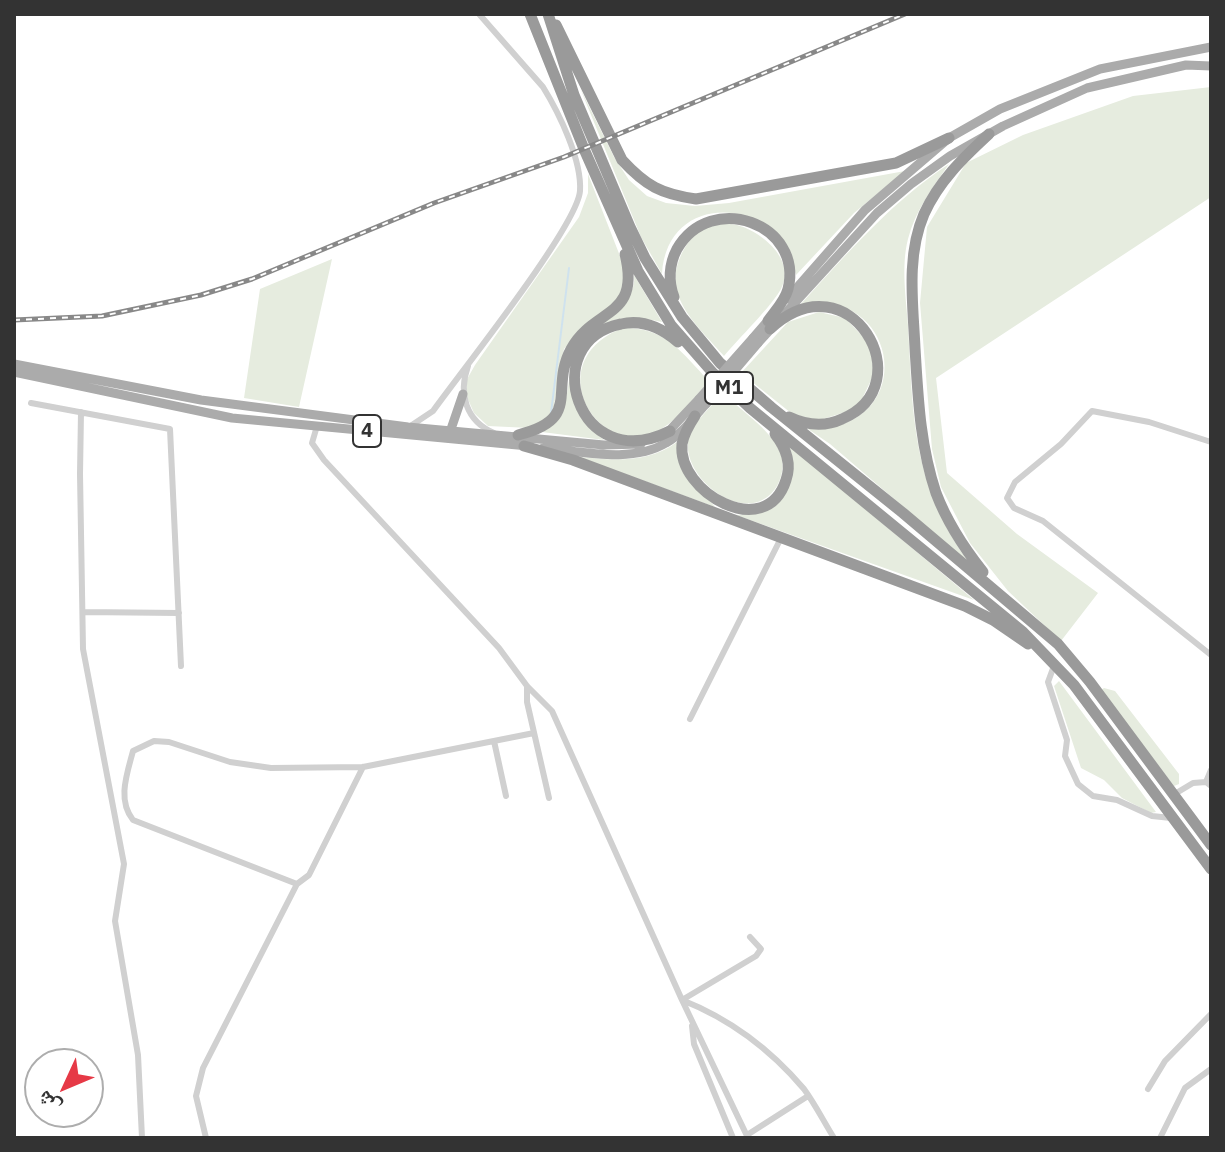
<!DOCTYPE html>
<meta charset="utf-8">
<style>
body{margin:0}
#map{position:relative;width:1225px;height:1152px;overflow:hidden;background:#fff;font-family:"IBM Plex Sans","Noto Naskh Arabic",sans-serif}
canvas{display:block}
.frame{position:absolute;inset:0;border:16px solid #333;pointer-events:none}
.north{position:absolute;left:24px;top:1048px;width:80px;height:80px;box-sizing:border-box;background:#fff;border:2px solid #adadad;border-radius:50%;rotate:226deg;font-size:22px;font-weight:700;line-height:32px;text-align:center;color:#333}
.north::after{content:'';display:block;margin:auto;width:28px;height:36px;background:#e63946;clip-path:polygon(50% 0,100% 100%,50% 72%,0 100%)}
</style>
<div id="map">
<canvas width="1225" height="1152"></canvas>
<div class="frame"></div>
<div class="north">ش</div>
</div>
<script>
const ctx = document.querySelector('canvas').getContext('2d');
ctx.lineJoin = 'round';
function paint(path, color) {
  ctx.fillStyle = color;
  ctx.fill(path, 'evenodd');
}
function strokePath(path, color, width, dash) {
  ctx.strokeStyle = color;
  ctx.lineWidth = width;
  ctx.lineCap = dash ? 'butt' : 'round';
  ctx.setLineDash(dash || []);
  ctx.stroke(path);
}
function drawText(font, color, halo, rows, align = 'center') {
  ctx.font = font + ' "IBM Plex Sans",sans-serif';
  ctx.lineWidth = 8;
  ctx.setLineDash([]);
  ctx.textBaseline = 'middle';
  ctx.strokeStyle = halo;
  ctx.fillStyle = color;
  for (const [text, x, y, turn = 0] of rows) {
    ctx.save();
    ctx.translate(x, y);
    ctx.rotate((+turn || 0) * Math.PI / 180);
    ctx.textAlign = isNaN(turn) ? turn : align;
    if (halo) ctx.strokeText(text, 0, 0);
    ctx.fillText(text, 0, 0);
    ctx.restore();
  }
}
paint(new Path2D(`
 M1211 87V197L936 378 947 473 1017 534 1098 593 1061 641 1008 591 970 543 941 487 932 449 920 303 927 227 966 163 1023 135 1133 96Z
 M580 88 614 157 629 180 647 196 666 203 695 206 729 203 905 171 854 213 796 275C783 197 667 187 662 274L641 237Z
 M949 164C933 187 915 211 908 239 901 266 906 298 908 325 913 417 912 485 970 564L830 444 808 429C922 431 900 284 800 305 847 254 891 202 949 164Z
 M588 174 620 256 626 277 624 292 615 303 580 330 564 349 554 406 547 421 530 428 488 426 474 413 467 397 466 381 475 365 579 217 588 193Z
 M712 223C719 224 729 223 737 225 761 231 797 260 781 289 771 307 739 338 724 356 700 328 664 299 679 260 686 242 695 232 712 223Z
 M332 259 299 407 244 398 260 289Z
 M634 275 662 322C637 316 606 314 587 337 583 343 581 353 578 360 564 395 575 418 604 440L542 432C579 413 560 371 582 340 596 318 638 305 634 275Z
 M819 312 845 318 870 344 874 374 861 401 849 411 823 419H811L791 413 741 373 788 322Z
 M623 328C666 327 682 353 709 381 694 397 680 418 661 429 599 466 536 361 623 328Z
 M723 393C740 410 769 428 779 450 785 461 783 475 777 486 749 532 678 477 689 437 694 421 712 406 723 393Z
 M677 442 681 468 715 507 579 457C613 460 648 464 677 442Z
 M789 445 974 600 736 515C773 514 803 484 789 445Z
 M1059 681 1156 812 1151 813 1122 798 1104 780 1081 768 1054 686Z
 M1104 688 1115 691 1179 774V784L1174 786 1101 690Z`), '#e6ecdf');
strokePath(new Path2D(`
 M551 413 569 268`), '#cfe2ee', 2);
strokePath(new Path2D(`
 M468 366C458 394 466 421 494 433
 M31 403 170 429 181 666
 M81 412 80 474 83 649 124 864 115 921 138 1055 142 1138
 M412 425 433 411C460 373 577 227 580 191 582 160 559 113 543 87L479 14
 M317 426 312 443 324 460 499 648 527 686 552 711 682 1000C730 1019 771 1050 804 1089 815 1104 824 1122 834 1138
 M1211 442 1149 422 1092 411 1061 444 1015 482 1007 498 1014 508 1043 521 1211 655
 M83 612 179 613
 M1055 663 1048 682 1067 740 1065 756 1078 784 1093 796 1117 800 1152 816 1171 818
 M527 686V702L549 798
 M690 719 781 538
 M494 741 506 796
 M363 767 309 875 297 884 133 820C117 800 127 774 133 751L154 741 169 742 230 762 271 768 363 767 534 733
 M1206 782 1211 770
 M1173 795 1193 783 1206 782 1211 786
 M692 1026 694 1044 733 1138
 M1148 1089 1165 1061 1211 1014
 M747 1135 808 1096
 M206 1138 196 1096 203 1068 297 884
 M748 1138 682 1000 756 956 761 949 750 937
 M1160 1138 1185 1088 1211 1069`), '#d0d0d0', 6);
strokePath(new Path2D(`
 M787 299 865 210 949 138 1000 109 1100 69 1211 47
 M753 338 772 316
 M758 343 877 213 911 184 950 156 1003 126 1087 88 1186 65 1211 66
 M14 364 201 400 408 427 604 445 641 444
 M14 372 232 418 528 446
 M450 432 463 394
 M666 434 699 399
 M543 448C581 451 631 464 666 443 682 434 694 417 706 404`), '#ababab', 9);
strokePath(new Path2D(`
 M530 14 584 149 638 271 671 325 713 373 750 408 1023 632 1074 685 1211 869
 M548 14 574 95 630 227 645 258 682 317 720 363 771 407 903 513 1058 644 1090 682 1211 845
 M556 25 622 160C646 186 661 194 696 199L896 163 949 138
 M674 297C668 282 669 264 677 249 711 190 804 224 788 289 785 301 775 311 768 321
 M770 329C850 255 924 385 842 419 825 427 806 425 789 417
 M695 416C689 425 684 433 682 444 677 492 766 543 786 480 792 463 786 448 775 434
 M670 431C577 478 536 341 621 324 643 319 662 328 678 342
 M518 435C583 419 549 390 571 349 594 307 641 319 625 254
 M524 446 573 460 965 606 993 620 1028 644
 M983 572C964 548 947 522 936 493 920 446 918 397 915 348 913 304 906 256 924 214 939 181 963 158 989 134`), '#9a9a9a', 11);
const rail = new Path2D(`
 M14 320 102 316 201 295 252 279 434 203 564 157 905 14`);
strokePath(rail, '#888', 5);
strokePath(rail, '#fff', 2, [6]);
strokePath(new Path2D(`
 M699 399 753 338
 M706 404 758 343`), '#ababab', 9);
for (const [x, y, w] of [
 [729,388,48],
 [367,431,28]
]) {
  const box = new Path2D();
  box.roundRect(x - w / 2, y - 16, w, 32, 6);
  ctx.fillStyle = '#fff';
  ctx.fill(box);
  strokePath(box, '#333', 2);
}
drawText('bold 20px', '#333', null, [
 ["M1",729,388],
 ["4",367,431]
]);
</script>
